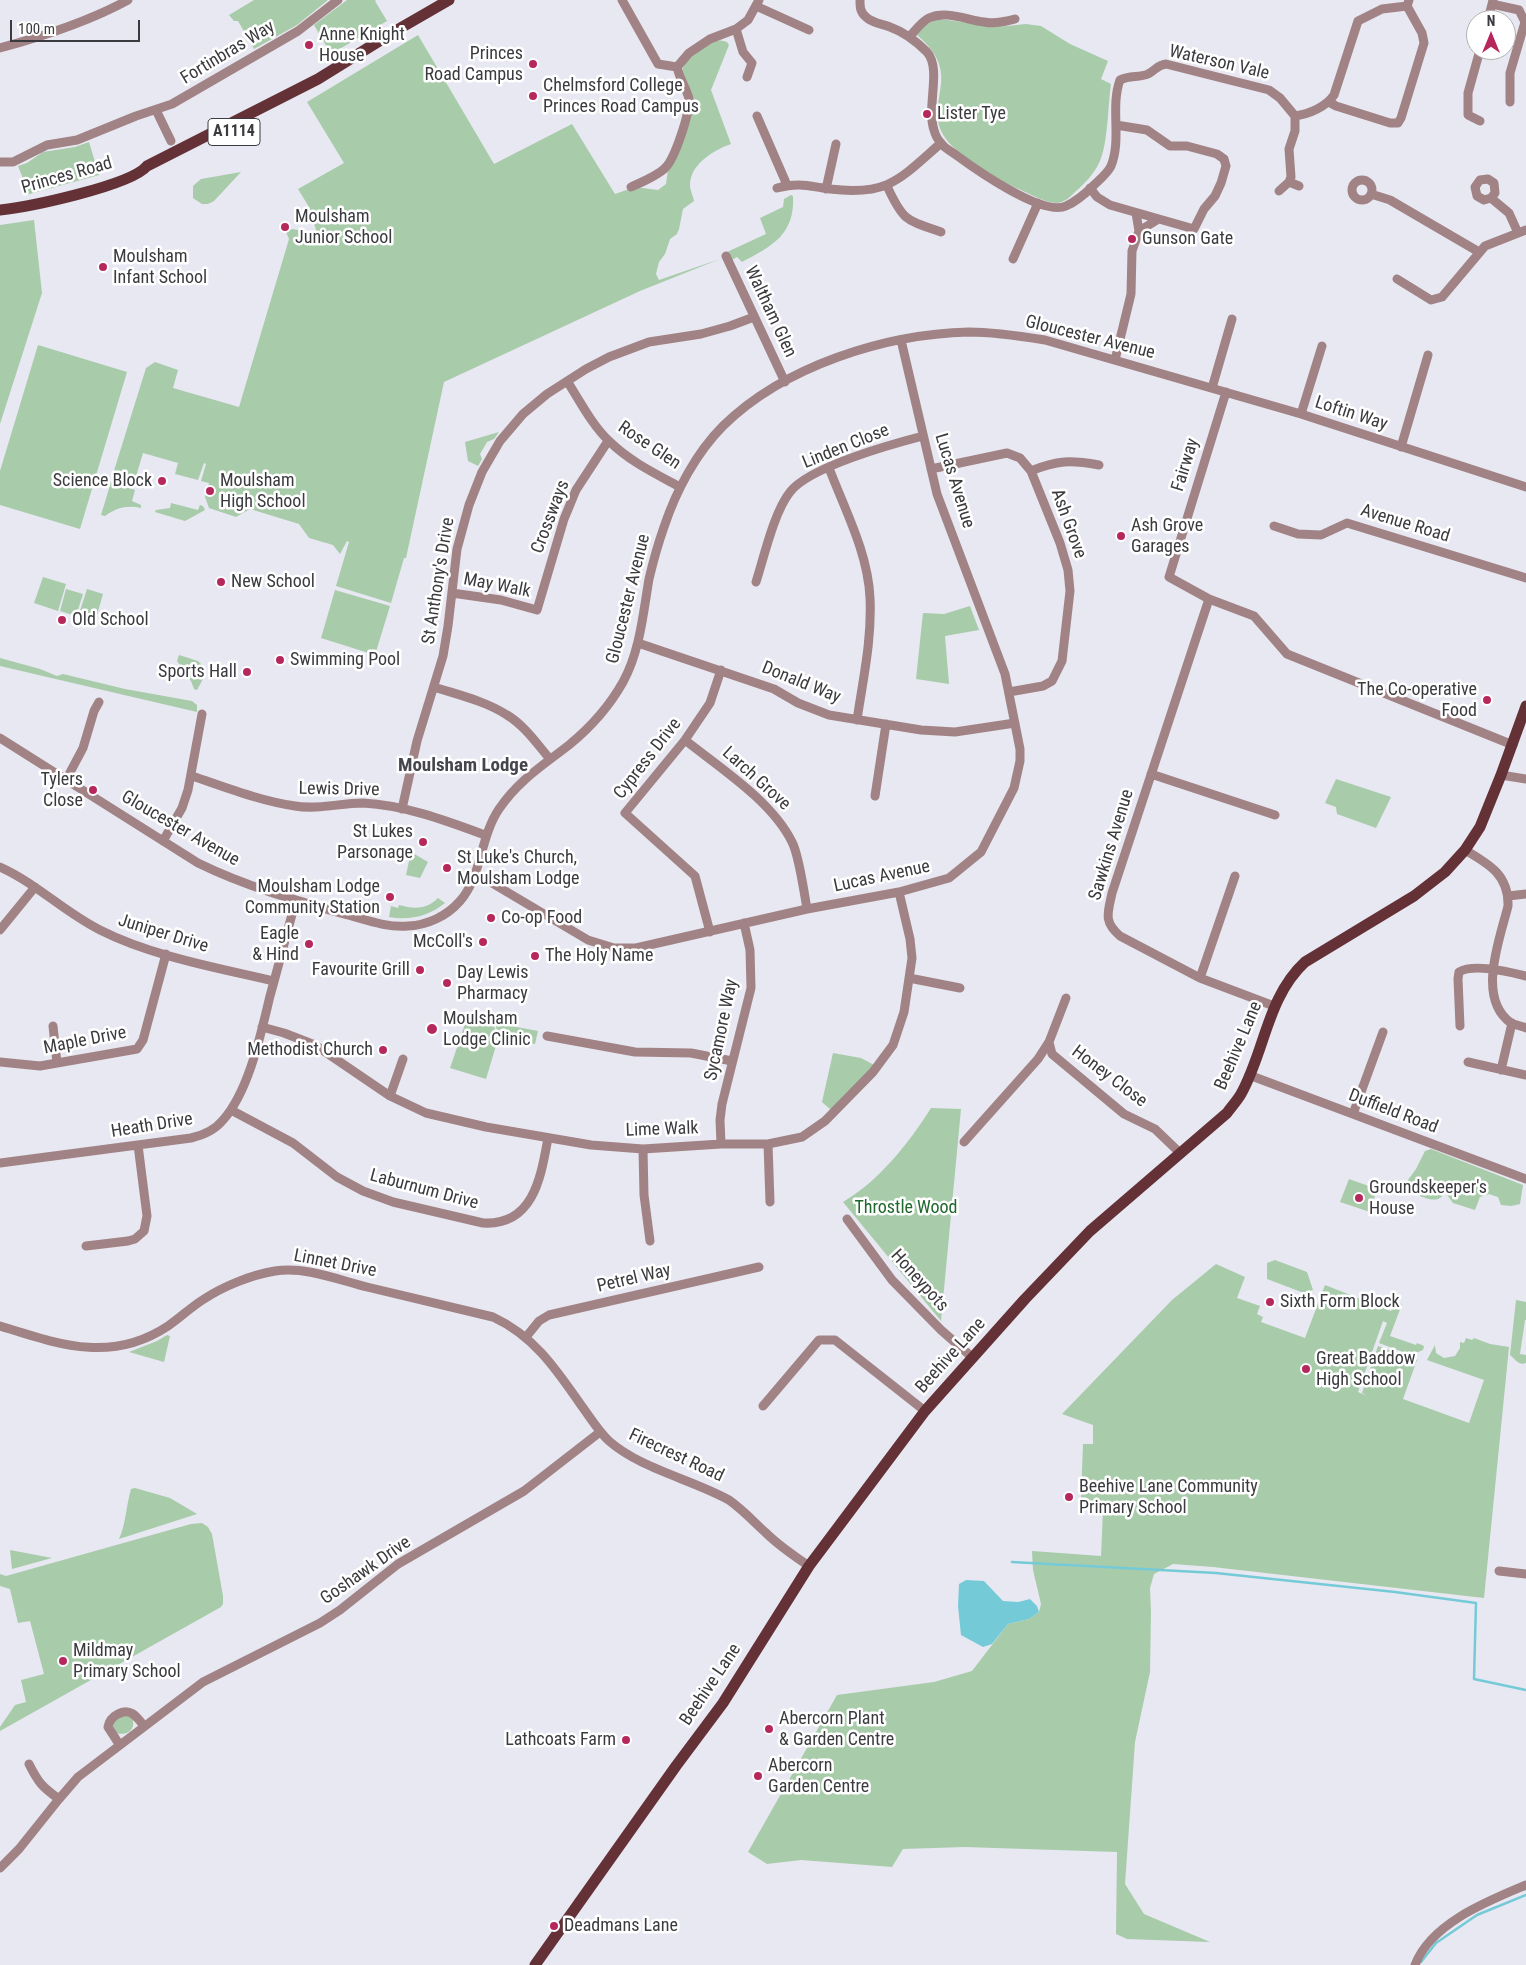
<!DOCTYPE html>
<style>
body{margin:0}
#map{position:relative;width:1526px;height:1965px;overflow:hidden;background:#e7e8f2;font-family:"Roboto Condensed",sans-serif}
canvas{display:block}
.north{position:absolute;left:1466px;top:10px;width:50px;height:50px;box-sizing:border-box;background:#fff;border:1px solid #b1b1b2;border-radius:50%;rotate:0deg;font-size:14px;font-weight:700;line-height:20px;text-align:center;color:#3b3b3f}
.north::after{content:'';display:block;margin:auto;width:18px;height:22px;background:#b6285c;clip-path:polygon(50% 0,100% 100%,50% 72%,0 100%)}
.scale{position:absolute;left:10px;top:20px;width:130px;height:22px;box-sizing:border-box;border:2px solid #3b3b3f;border-top:0;padding-left:6px;font-size:15px;line-height:18px;white-space:nowrap;color:#3b3b3f;-webkit-text-stroke:4px #fff;paint-order:stroke}
</style>
<div id="map">
<canvas width="1526" height="1965"></canvas>
<div class="north">N</div>
<div class="scale">100 m</div>
</div>
<script>
const ctx = document.querySelector('canvas').getContext('2d');
ctx.lineJoin = 'round';
function paint(path, color) {
  ctx.fillStyle = color;
  ctx.fill(path, 'evenodd');
}
function strokePath(path, color, width, dash) {
  ctx.strokeStyle = color;
  ctx.lineWidth = width;
  ctx.lineCap = dash ? 'butt' : 'round';
  ctx.setLineDash(dash || []);
  ctx.stroke(path);
}
function drawText(font, color, halo, rows, align = 'center') {
  ctx.font = font + ' "Roboto Condensed",sans-serif';
  ctx.lineWidth = 5;
  ctx.setLineDash([]);
  ctx.textBaseline = 'middle';
  ctx.strokeStyle = halo;
  ctx.fillStyle = color;
  for (const [text, x, y, turn = 0] of rows) {
    ctx.save();
    ctx.translate(x, y);
    ctx.rotate((+turn || 0) * Math.PI / 180);
    ctx.textAlign = isNaN(turn) ? turn : align;
    if (halo) ctx.strokeText(text, 0, 0);
    ctx.fillText(text, 0, 0);
    ctx.restore();
  }
}
paint(new Path2D(`
 M254 0H328L297 25 254 49 238 21H234L229 15Z
 M347 0H376L375 1 387 21 331 54 314 25Z
 M935 20H948L997 27 1026 24 1041 26 1070 44 1108 61 1101 79 1111 84C1108 104 1108 146 1099 163 1094 174 1084 184 1075 192 1070 197 1064 203 1056 203 1042 202 1027 192 1014 187 997 179 956 154 946 139 920 102 967 77 917 35L924 26Z
 M418 35 494 164 572 124 615 194 635 187 658 190 666 184 668 170 691 114 682 71C685 58 703 45 715 41 719 40 724 41 727 42L729 45 711 90 731 144C714 150 690 164 690 185 690 190 693 196 694 201L683 209 679 229 677 234 670 239 665 254 659 262 656 274 659 280 720 259 640 291 444 382 406 558H404L391 603 336 586 349 542 347 541 340 554 333 545 309 538 299 524 250 509 236 517 209 508 205 497 209 483 201 481 206 464 204 463 198 480 175 474 178 463 143 453 134 483 112 477 146 368 155 362 178 370 173 388 239 407 289 239 286 232 292 229 317 233 309 207 298 189 344 163 307 102Z
 M89 142 99 175 26 195 22 176 18 166 27 163 43 152 75 147Z
 M241 172 214 201 208 204H202L193 198V186L201 179Z
 M791 195 793 196C795 235 772 246 742 262L737 257 732 260 727 252 766 234 760 218 783 207 784 199Z
 M34 220 42 293 0 424V225Z
 M38 345 127 372 80 529 0 505V471Z
 M499 432 494 439 487 442 480 454 482 459 478 466 468 461 465 442Z
 M111 482 135 490 132 501 141 505V508C127 505 116 508 105 516L101 515Z
 M171 503 198 510 200 505 203 506 205 510 185 521 155 512 156 510 170 508Z
 M43 577 66 584 58 611 34 603Z
 M66 589 83 594 76 616 60 611Z
 M87 589 103 594 95 622 78 617Z
 M335 590 390 606 375 655 321 638Z
 M970 606 979 630 945 636 949 684 916 679 923 613 944 614Z
 M179 655 198 661 203 666 204 677 197 690 194 689 191 681 177 661Z
 M0 658 40 669 57 676 63 674 125 689 192 701 197 705V712L0 666Z
 M1336 779 1391 797 1376 828 1337 814 1336 807 1325 803Z
 M411 852 428 862 420 878 406 875Z
 M438 898 445 903C429 916 409 921 389 917L391 906 398 908 399 905C414 909 426 910 438 898Z
 M467 1018 493 1023 498 1039 486 1079 450 1068Z
 M495 1023 538 1031 535 1044 499 1038Z
 M833 1053 861 1058 876 1066 832 1111 822 1102Z
 M931 1108 961 1109 941 1321 843 1202C879 1181 909 1143 931 1108Z
 M1431 1149 1523 1185 1520 1204 1511 1206 1501 1205 1498 1197 1489 1194 1480 1197 1475 1210 1453 1203 1445 1192C1443 1194 1442 1197 1440 1198 1432 1204 1409 1192 1405 1184L1416 1169 1425 1151Z
 M1349 1179 1377 1189 1370 1212 1340 1202Z
 M1275 1260 1307 1272 1313 1290 1304 1293 1267 1279V1263Z
 M1216 1264 1245 1277 1237 1298 1260 1306 1257 1314 1263 1317 1261 1322 1305 1338 1325 1285 1391 1311 1395 1302 1402 1304 1390 1336 1416 1345 1417 1343 1424 1346 1423 1350 1411 1355 1379 1343 1387 1323 1383 1321 1358 1392 1367 1396 1362 1393 1378 1346 1417 1360 1403 1399 1469 1423 1484 1380 1427 1360 1435 1345 1436 1353 1444 1358 1455 1356 1460 1348V1342L1464 1343 1466 1338 1472 1340 1474 1338 1490 1344 1509 1347 1484 1598 1213 1567 1173 1564 1154 1574 1150 1588 1151 1612 1150 1672 1135 1742 1125 1884 1144 1914 1210 1942 1127 1939 1116 1934 1117 1852 965 1847 903 1849 892 1867 801 1860 767 1864 748 1852 837 1695 934 1682 972 1671 1008 1624 1029 1619 1039 1612 1041 1604 1033 1570 1032 1551 1101 1556 1103 1510 1095 1509 1085 1499 1081 1498 1083 1444H1093V1425L1062 1414 1172 1300Z
 M1516 1300 1526 1302V1320H1525L1520 1354 1526 1355V1363C1519 1366 1516 1360 1510 1355Z
 M167 1335 170 1336 164 1362 129 1352 157 1341Z
 M135 1488 170 1498 197 1514 119 1539C126 1524 126 1506 131 1489Z
 M202 1523 208 1527 212 1534 223 1596V1604L221 1607 0 1731V1727L15 1705 26 1702 21 1680 44 1674 30 1621 18 1623 10 1589 0 1586V1574L6 1576 191 1524Z
 M10 1550 52 1558 12 1569Z
 M124 1715 131 1717 133 1720C135 1731 126 1736 116 1733L112 1727 114 1720Z`), '#a8cbaa');
paint(new Path2D(`
 M966 1580 984 1581 1003 1601 1018 1602 1030 1599 1037 1606 1039 1612 1029 1619 1008 1624 992 1644 983 1647 961 1635 958 1606 959 1584Z`), '#75cad7');
strokePath(new Path2D(`
 M1012 1562 1216 1573 1395 1592 1476 1603 1474 1679 1526 1690
 M1421 1962 1436 1943 1477 1915 1526 1895`), '#75cad7', 2.5);
strokePath(new Path2D(`
 M622 0 658 64 677 67
 M860 0C860 7 860 12 866 17 872 23 882 24 890 27 904 32 917 42 927 52 942 69 926 107 934 130 935 134 938 140 941 143 944 148 951 151 956 155 975 169 1043 217 1066 206 1075 202 1086 193 1093 186 1099 180 1108 173 1111 166 1122 139 1110 107 1120 80 1130 75 1139 78 1148 74 1156 70 1157 65 1166 64L1269 90 1280 98 1295 116V131L1289 149 1291 177 1289 182 1279 191
 M1492 4 1519 10 1525 22 1510 73V102
 M756 6 809 30
 M1488 20 1493 0
 M736 29 743 52 752 63 747 77
 M909 37C916 30 921 22 929 18 946 10 967 20 984 22 995 24 1004 22 1015 19
 M0 48C44 36 88 22 128 0
 M1329 102 1336 106 1390 123H1398L1401 118 1424 43 1422 33 1407 6
 M156 110 171 141
 M757 116 787 185
 M1295 116C1309 114 1326 107 1334 95L1358 21 1382 9 1407 6 1409 0
 M1480 121 1468 115V93L1480 50
 M0 162H13L47 145 77 140 136 116 172 104 298 31 338 0
 M1352 190a10 10 0 1 1 20 0a10 10 0 1 1-20 0Z
 M1289 182 1299 186
 M887 186C903 221 906 220 941 232
 M631 187C642 182 657 176 665 168 675 159 690 112 689 99 687 89 679 78 677 67L689 53 710 39 736 29 748 20 759 0
 M777 188C800 182 808 186 830 189 888 196 899 180 941 143
 M1090 188 1097 197 1110 205 1194 229 1204 209 1215 196 1221 183 1226 166 1224 159 1217 154 1187 146H1170L1147 130 1116 125
 M826 189 836 144
 M1371 194 1390 200 1479 252
 M1491 198 1484 200 1477 196 1475 187 1480 180 1488 179 1494 183 1495 193 1491 198 1509 213 1518 233
 M1139 231 1157 220
 M726 256 785 382
 M1013 259 1038 203
 M1397 279 1431 300 1442 297 1485 246 1526 230
 M1115 360 1131 294 1132 251 1139 231 1136 213
 M567 381C580 401 592 425 609 441 629 461 656 474 680 487
 M1212 388 1232 319
 M1226 392 1169 577 1209 599 1254 616 1287 654 1513 745
 M1301 414 1322 346
 M1401 447 1428 355
 M829 468C845 510 868 553 870 598 872 640 863 679 857 720
 M931 469 1007 453 1020 458 1031 471 1060 543 1068 570 1070 591 1062 661 1052 681 1043 686 1009 692
 M1031 471C1057 460 1071 460 1099 465
 M1274 526 1298 534 1321 535 1347 523 1526 578
 M756 582C764 557 774 512 790 492 809 467 892 444 923 436
 M452 593 501 600 537 610 564 519 576 490 608 441
 M1209 599 1112 893C1108 913 1103 921 1120 936L1200 978 1274 1006
 M638 643 774 689 798 703 829 715 921 730 955 732 1015 723
 M434 687C459 695 485 701 507 715 524 725 537 744 550 759
 M0 738 198 863C245 886 294 900 344 914 364 919 386 928 408 926 428 925 447 916 460 901 482 876 480 837 499 809 519 780 542 766 569 745 591 727 609 707 623 682 640 651 643 614 649 579 653 562 658 544 664 527 676 491 696 453 723 426 784 366 885 334 969 332 994 332 1020 336 1045 340L1301 414 1526 487
 M685 740C720 768 772 801 792 842 799 855 804 892 807 909
 M1151 774 1275 815
 M1501 775 1526 779
 M192 776C225 787 260 801 295 806 318 810 340 803 363 803 405 805 447 821 485 835
 M66 780 83 748 94 711 99 702
 M875 796 886 724
 M402 809 417 741 443 656 448 626 457 549 469 505 482 472 500 441 523 414 547 394 586 369 609 357 649 342 701 334 730 326 754 317
 M163 841 182 808 188 790 202 714
 M1465 850C1489 864 1509 875 1508 906 1500 939 1476 998 1511 1023 1515 1025 1522 1026 1526 1028
 M0 867C36 883 64 912 100 930 151 956 218 968 274 981
 M475 873 588 940 614 948H636L807 909 899 892 949 878 981 852 1014 788 1020 761V749L1005 674 937 494 901 340
 M1508 896 1526 894
 M0 930 35 887
 M710 932 695 876 625 813 685 740 710 703 721 670
 M909 978 960 988
 M1200 978 1235 876
 M1066 998 1049 1042 1052 1054 1124 1114 1155 1129 1180 1153
 M53 1026 57 1063
 M1460 1026 1458 979 1459 972C1474 963 1509 972 1526 976
 M262 1027 284 1033 315 1045 390 1096 426 1113 486 1127 591 1145 643 1149 721 1144H768L802 1137 825 1121 873 1072 893 1045 904 1012 912 958 910 939 899 892
 M547 1036 635 1052 691 1053 732 1061
 M0 1062 40 1066 137 1049 143 1040 166 954
 M1468 1062 1526 1075
 M1501 1070 1512 1023
 M1249 1075 1526 1179
 M390 1096 403 1059
 M231 1110 293 1143 337 1177 363 1191 393 1202 483 1223C534 1226 541 1176 548 1138
 M1353 1114 1383 1032
 M964 1142 1038 1059 1049 1042
 M721 1144 720 1120 722 1104 751 988 750 950 744 923
 M768 1144 770 1202
 M643 1149 644 1195 650 1241
 M0 1163 191 1138C204 1135 215 1130 223 1120 249 1091 261 1033 270 996 279 964 287 932 296 900
 M847 1219 892 1280 941 1330 973 1358
 M86 1246 128 1241 135 1239 144 1231 147 1216 138 1145
 M0 1326C58 1344 111 1364 168 1326 180 1318 191 1307 204 1299 224 1286 251 1275 275 1271 305 1266 339 1280 367 1287 409 1297 451 1307 493 1317 534 1336 556 1369 581 1405 590 1417 598 1431 609 1441 641 1469 691 1479 729 1500 743 1510 753 1521 765 1532 778 1545 794 1556 809 1566
 M526 1337 539 1321 549 1315 759 1267
 M763 1406 819 1340H835L925 1411
 M1499 1571 1526 1574
 M119 1744 108 1727C109 1721 112 1717 118 1714 130 1707 137 1717 144 1726
 M29 1764C38 1782 42 1787 59 1799
 M0 1868 19 1849 59 1799 78 1777 203 1682 320 1623 340 1610 398 1564 524 1491 600 1432
 M1415 1965C1431 1923 1488 1901 1526 1885`), '#a28385', 9);
strokePath(new Path2D(`
 M0 210C28 207 130 186 147 166L318 79 397 30 449 0
 M535 1965 676 1766 723 1703 809 1566 925 1411 1025 1299 1090 1231 1227 1113C1231 1107 1237 1101 1241 1094 1265 1051 1267 997 1305 962L1414 896 1445 872 1465 850 1480 827 1501 775 1526 706`), '#633136', 11);
for (const [x, y, r, color] of [
 [309,45,5,"#b6285c"],
 [533,64,5,"#b6285c"],
 [533,96,5,"#b6285c"],
 [927,114,5,"#b6285c"],
 [285,227,5,"#b6285c"],
 [1132,239,5,"#b6285c"],
 [103,267,5,"#b6285c"],
 [162,481,5,"#b6285c"],
 [210,491,5,"#b6285c"],
 [1121,536,5,"#b6285c"],
 [221,582,5,"#b6285c"],
 [62,620,5,"#b6285c"],
 [280,660,5,"#b6285c"],
 [247,672,5,"#b6285c"],
 [1487,700,5,"#b6285c"],
 [93,790,5,"#b6285c"],
 [423,842,5,"#b6285c"],
 [447,868,5,"#b6285c"],
 [390,897,5,"#b6285c"],
 [491,918,5,"#b6285c"],
 [483,942,5,"#b6285c"],
 [309,944,5,"#b6285c"],
 [535,956,5,"#b6285c"],
 [420,970,5,"#b6285c"],
 [447,983,5,"#b6285c"],
 [432,1029,6,"#b6285c"],
 [383,1050,5,"#b6285c"],
 [1359,1198,5,"#b6285c"],
 [1270,1302,5,"#b6285c"],
 [1306,1369,5,"#b6285c"],
 [1069,1497,5,"#b6285c"],
 [63,1661,5,"#b6285c"],
 [769,1729,5,"#b6285c"],
 [626,1740,5,"#b6285c"],
 [758,1776,5,"#b6285c"],
 [554,1926,5,"#b6285c"]
]) {
  const dot = new Path2D();
  dot.arc(x, y, r, 0, 2 * Math.PI);
  ctx.fillStyle = color;
  ctx.fill(dot);
  strokePath(dot, '#fff', 2);
}
for (const [x, y, w] of [
 [234,132,52]
]) {
  const box = new Path2D();
  box.roundRect(x - w / 2, y - 13.5, w, 27, 4);
  ctx.fillStyle = '#fff';
  ctx.fill(box);
  strokePath(box, '#3b3b3f', 1);
}
drawText('bold 16px', '#3b3b3f', null, [
 ["A1114",234,132]
]);
drawText('18px', '#3b3b3f', '#fff', [
 ["Anne Knight",319,35],
 ["House",319,56],
 ["Princes",523,54,"right"],
 ["Road Campus",523,75,"right"],
 ["Chelmsford College",543,86],
 ["Princes Road Campus",543,107],
 ["Lister Tye",937,114],
 ["Moulsham",295,217],
 ["Junior School",295,238],
 ["Gunson Gate",1142,239],
 ["Moulsham",113,257],
 ["Infant School",113,278],
 ["Science Block",152,481,"right"],
 ["Moulsham",220,481],
 ["High School",220,502],
 ["Ash Grove",1131,526],
 ["Garages",1131,547],
 ["New School",231,582],
 ["Old School",72,620],
 ["Swimming Pool",290,660],
 ["Sports Hall",237,672,"right"],
 ["The Co-operative",1477,690,"right"],
 ["Food",1477,711,"right"],
 ["Tylers",83,780,"right"],
 ["Close",83,801,"right"],
 ["St Lukes",413,832,"right"],
 ["Parsonage",413,853,"right"],
 ["St Luke's Church,",457,858],
 ["Moulsham Lodge",457,879],
 ["Moulsham Lodge",380,887,"right"],
 ["Community Station",380,908,"right"],
 ["Co-op Food",501,918],
 ["Eagle",299,934,"right"],
 ["& Hind",299,955,"right"],
 ["McColl's",473,942,"right"],
 ["The Holy Name",545,956],
 ["Favourite Grill",410,970,"right"],
 ["Day Lewis",457,973],
 ["Pharmacy",457,994],
 ["Moulsham",443,1019],
 ["Lodge Clinic",443,1040],
 ["Methodist Church",373,1050,"right"],
 ["Groundskeeper's",1369,1188],
 ["House",1369,1209],
 ["Sixth Form Block",1280,1302],
 ["Great Baddow",1316,1359],
 ["High School",1316,1380],
 ["Beehive Lane Community",1079,1487],
 ["Primary School",1079,1508],
 ["Mildmay",73,1651],
 ["Primary School",73,1672],
 ["Abercorn Plant",779,1719],
 ["& Garden Centre",779,1740],
 ["Lathcoats Farm",616,1740,"right"],
 ["Abercorn",768,1766],
 ["Garden Centre",768,1787],
 ["Deadmans Lane",564,1926]
], 'left');
drawText('18px', '#3b3b3f', '#fff', [
 ["Fortinbras Way",228,53,-31],
 ["Waterson Vale",1219,63,13],
 ["Princes Road",67,176,-16],
 ["Waltham Glen",770,312,65],
 ["Gloucester Avenue",1090,338,14],
 ["Loftin Way",1351,414,18],
 ["Rose Glen",649,446,34],
 ["Linden Close",846,447,-22],
 ["Fairway",1186,465,-73],
 ["Lucas Avenue",954,481,73],
 ["Crossways",551,517,-69],
 ["Ash Grove",1068,524,70],
 ["Avenue Road",1405,524,17],
 ["St Anthony's Drive",439,581,-81],
 ["May Walk",497,586,11],
 ["Gloucester Avenue",629,599,-76],
 ["Donald Way",801,683,22],
 ["Cypress Drive",648,759,-52],
 ["Larch Grove",756,779,42],
 ["Lewis Drive",339,790,1],
 ["Gloucester Avenue",180,829,30],
 ["Sawkins Avenue",1112,845,-73],
 ["Lucas Avenue",882,877,-12],
 ["Juniper Drive",163,934,17],
 ["Sycamore Way",722,1030,-78],
 ["Maple Drive",85,1041,-11],
 ["Beehive Lane",1239,1046,-67],
 ["Honey Close",1109,1077,37],
 ["Duffield Road",1393,1112,21],
 ["Heath Drive",152,1126,-9],
 ["Lime Walk",662,1130,-2],
 ["Laburnum Drive",424,1190,15],
 ["Linnet Drive",335,1264,11],
 ["Petrel Way",634,1279,-13],
 ["Honeypots",919,1281,48],
 ["Beehive Lane",951,1356,-48],
 ["Firecrest Road",676,1456,25],
 ["Goshawk Drive",366,1571,-35],
 ["Beehive Lane",711,1685,-56]
]);
drawText('18px', '#20672d', '#fff', [
 ["Throstle Wood",906,1208]
]);
drawText('bold 19px', '#45454d', '#fff', [
 ["Moulsham Lodge",463,766]
]);
</script>
